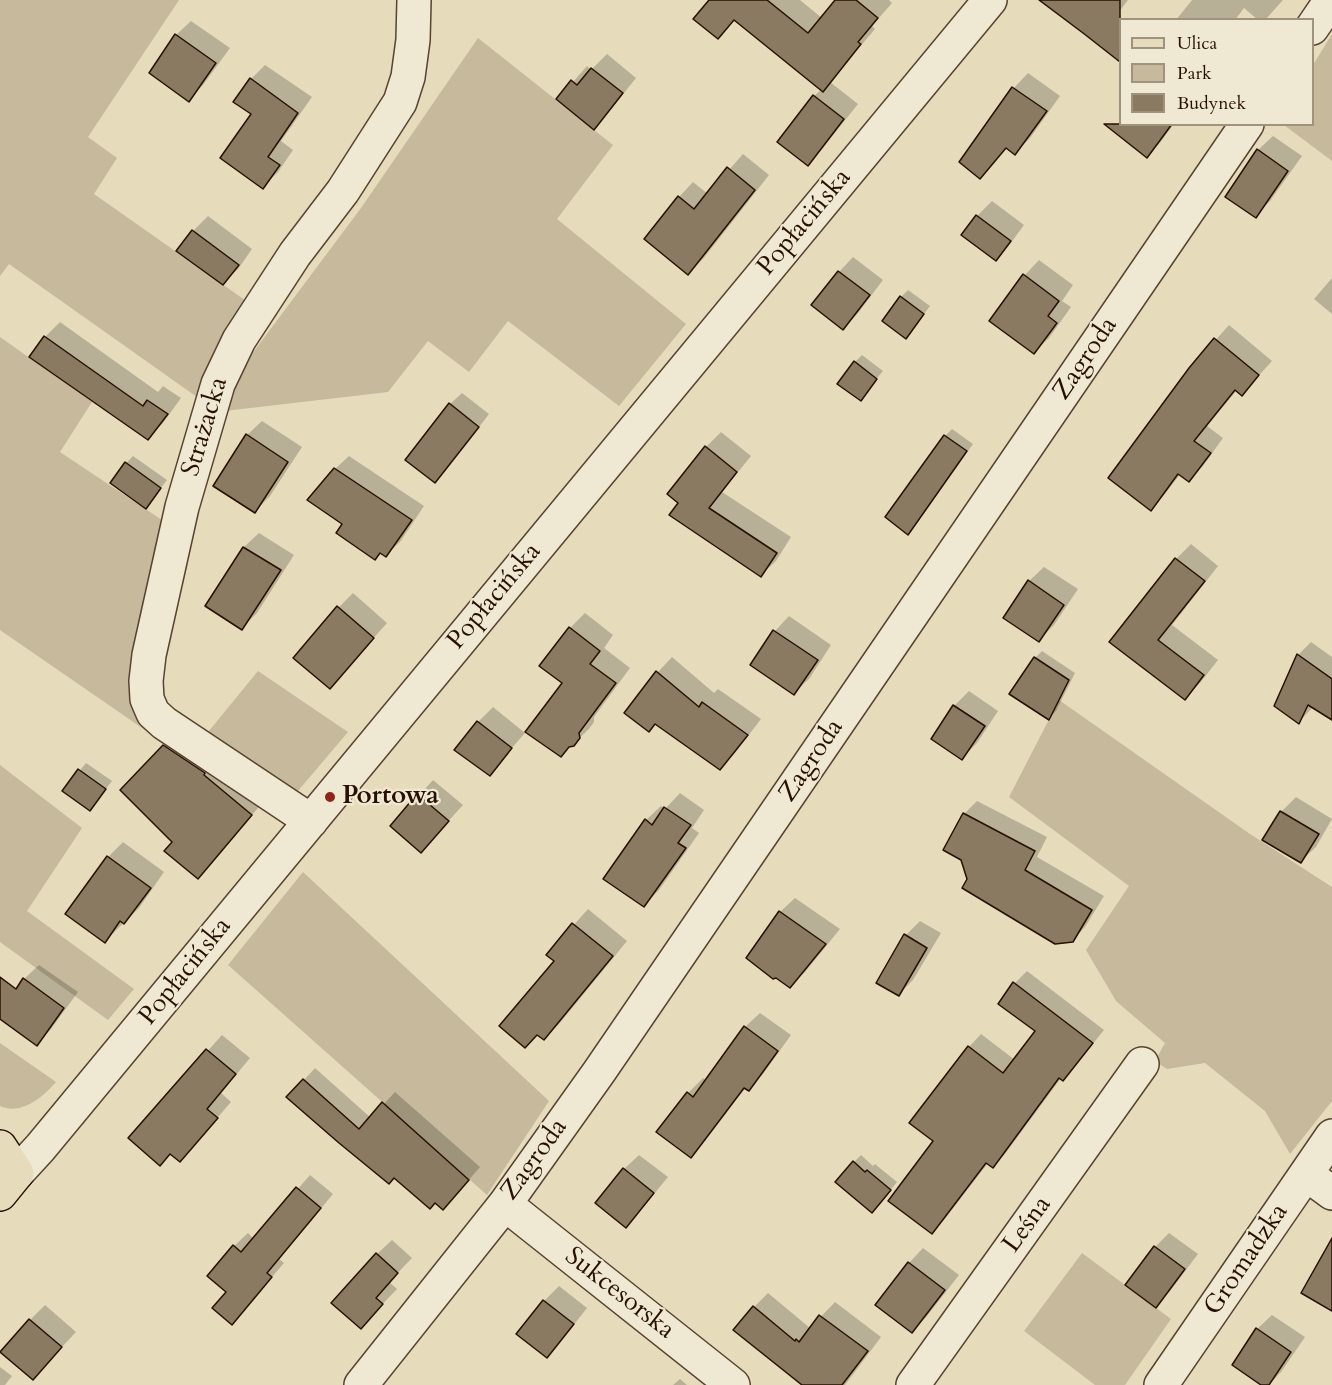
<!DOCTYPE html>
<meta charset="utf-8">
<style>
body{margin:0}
#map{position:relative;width:1332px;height:1385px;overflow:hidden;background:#e6dcbc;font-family:Cardo,serif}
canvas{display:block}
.legend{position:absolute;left:1119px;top:18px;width:195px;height:108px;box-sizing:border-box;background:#efe8d3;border:2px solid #9f927f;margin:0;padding:8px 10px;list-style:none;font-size:18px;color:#271000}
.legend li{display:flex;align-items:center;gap:12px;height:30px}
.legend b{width:30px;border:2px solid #9f927f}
</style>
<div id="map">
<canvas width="1332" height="1385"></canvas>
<ul class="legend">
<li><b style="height:8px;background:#e6dcbc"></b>Ulica</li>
<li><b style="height:16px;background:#c6b99c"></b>Park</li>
<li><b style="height:16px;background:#8a7a62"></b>Budynek</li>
</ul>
</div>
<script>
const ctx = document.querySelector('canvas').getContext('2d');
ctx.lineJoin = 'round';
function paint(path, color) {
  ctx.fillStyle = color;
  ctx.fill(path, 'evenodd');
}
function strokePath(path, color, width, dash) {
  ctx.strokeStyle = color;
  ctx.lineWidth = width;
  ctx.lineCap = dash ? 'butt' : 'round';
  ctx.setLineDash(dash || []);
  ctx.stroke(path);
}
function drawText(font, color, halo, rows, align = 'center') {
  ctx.font = font + ' Cardo,serif';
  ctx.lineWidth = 4.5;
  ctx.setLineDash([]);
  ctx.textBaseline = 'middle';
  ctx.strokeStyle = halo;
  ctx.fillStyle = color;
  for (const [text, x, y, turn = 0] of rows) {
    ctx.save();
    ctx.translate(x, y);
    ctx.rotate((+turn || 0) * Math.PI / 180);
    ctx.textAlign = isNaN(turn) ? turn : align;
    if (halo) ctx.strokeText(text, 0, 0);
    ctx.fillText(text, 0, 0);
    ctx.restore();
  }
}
paint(new Path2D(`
 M0 0H179L88 137 117 158 94 194 249 303 204 402 9 264 0 276Z
 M1332 34V161L1284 125 1312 124 1313 65Z
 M478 38 613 145 557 219 686 324 619 406 508 321 469 372 428 341 388 392 216 412 231 382 361 208Z
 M0 337 92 402 60 452 165 522 143 716 158 739 0 630Z
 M258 671 348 732 292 798 204 737Z
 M1059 700 1250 834 1332 887V1101L1290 1154 1265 1111 1205 1063 1167 1069 1155 1061 1165 1043 1116 1001 1086 950 1129 886 1009 797Z
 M0 765 82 828 27 911 134 989 108 1020 0 942Z
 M303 872 549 1101 487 1195 228 965Z
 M0 1043 56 1082C43 1097 21 1116 0 1106Z
 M1082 1253 1171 1319 1125 1385H1095L1024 1331Z`), '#c6b99c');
paint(new Path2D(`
 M756 0H800L822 18 837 0H889L892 3 872 26 875 29 830 82 858 104 822 149 808 164 814 96 822 89Z
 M1062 0H1128L1109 25Z
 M1192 0H1283L1265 20H1258L1244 8 1235 20H1176Z
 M191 21 230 48 203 85 188 100 176 35Z
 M607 54 636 78 608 113 594 128 558 99 587 66 591 70Z
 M265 65 312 97 281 141 293 150 278 172 263 187 253 113 251 79Z
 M1028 73 1060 96 1030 138 1015 153 1007 147 980 177 961 162 1014 88Z
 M1125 124H1174L1159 144 1147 156Z
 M1273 136 1302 156 1270 201 1255 216 1258 150Z
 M743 154 769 175 703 259 688 273 679 197 693 182 708 194Z
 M992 201 1024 225 1010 244 996 259 977 216Z
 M208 216 252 249 238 269 223 283 193 231Z
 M853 257 883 280 858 313 843 328 839 272Z
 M1039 260 1073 285 1062 301 1071 307 1049 338 1034 352 991 320 1025 275Z
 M1332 278V314L1314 299Z
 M908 290 930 306 912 330 901 297Z
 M60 322 158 392 163 386 181 398 163 423 148 438 45 337Z
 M1229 325 1272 361 1242 394 1237 390 1207 426 1223 438 1203 466 1189 480 1181 473 1164 495 1151 509 1190 369Z
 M862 355 883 371 860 399 855 362Z
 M462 393 489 414 446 470 435 481 450 404Z
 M262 421 302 447 270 496 255 511 247 435Z
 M952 429 973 444 915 526 908 533 945 436Z
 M721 432 751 456 722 492 791 537 776 561 761 575 680 503 706 447Z
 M133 456 167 480 146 507 126 463Z
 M349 456 424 506 400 542 386 555 344 524 335 469Z
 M259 533 294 555 257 613 242 628 207 605 244 547Z
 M1191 544 1218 566 1172 625 1218 660 1200 683 1185 698 1111 642 1176 559Z
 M1044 567 1078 589 1054 625 1039 640 1029 581Z
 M353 593 387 623 330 687 338 608Z
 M585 613 613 635 604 648 630 668 594 717V722L589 729 561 755 564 683 570 628Z
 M789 616 831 645 809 679 794 693 752 664 775 631Z
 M1311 642 1332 657V711L1313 707 1299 722 1298 655Z
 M1042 651 1075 673 1056 711 1049 718 1035 658Z
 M672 657 714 693 718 689 761 719 735 753 720 768 656 723 626 713 658 672Z
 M969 691 998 711 977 743 962 758 954 706Z
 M493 707 525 733 489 774 457 750 478 722Z
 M178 732 265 800 198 877 174 841 164 746Z
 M86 763 112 781 90 809 64 790Z
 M433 780 463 805 421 851 392 826Z
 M680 793 704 810 692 828 699 833 659 890 644 905 646 820 661 806 665 809Z
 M1296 797 1332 819 1316 847 1301 861 1264 839 1281 812Z
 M977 801 1047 837 1037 857 1104 896 1085 927 1072 941 964 814Z
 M123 842 164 872 139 908 105 941 108 857Z
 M795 898 840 929 805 972 790 986 780 912Z
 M588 909 627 941 559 1024 544 1038 556 961 548 954Z
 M920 921 941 933 913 980 898 995 906 935Z
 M39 965 78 992 51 1029 37 1044 0 1017V1014L24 979Z
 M1027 971 1104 1030 1075 1066 1063 1079 1061 1078 1005 1154 992 1166 988 1163 944 1220 932 1232 935 1140 969 1047 981 1034 1015 1060 1037 1031 1015 983Z
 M760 1013 791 1035 763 1074 749 1089 746 1087 705 1141 690 1156 688 1093 703 1078 707 1081 745 1027Z
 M222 1035 250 1058 221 1093 231 1102 194 1145 171 1153 160 1164 177 1085Z
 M315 1068 371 1118 395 1092 480 1167 455 1196 394 1176 304 1080Z
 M639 1155 668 1177 640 1211 626 1226 624 1169Z
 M861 1155 873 1166 875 1164 897 1182 879 1204 854 1162Z
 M310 1175 333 1194 279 1259 284 1263 232 1323 234 1246 248 1233 254 1239Z
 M1169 1233 1198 1254 1170 1291 1156 1306 1155 1247Z
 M392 1240 412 1258 389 1282 397 1289 375 1312 377 1254Z
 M923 1248 959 1275 927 1316 912 1331 909 1263Z
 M559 1286 587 1308 561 1341 547 1356 518 1334 544 1301Z
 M768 1293 810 1328 835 1302 881 1337 845 1385H805L754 1307Z
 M45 1305 76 1332 33 1378 30 1320Z
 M1272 1315 1305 1337 1281 1372 1269 1385H1264L1257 1329Z
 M0 1367 12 1376 5 1385H0Z
 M680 1379 687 1385H673Z`), '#0003');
const building = new Path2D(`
 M709 0H767L808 33 835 0H856L878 18 858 42 861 44 823 92 734 20 718 39 693 19Z
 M1039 0H1120V62L1083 33Z
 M175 34 216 63 189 102 149 73Z
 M591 68 623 93 594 130 556 99 571 80 577 85Z
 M250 78 298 113 268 157 280 165 263 189 220 158 251 114 233 102Z
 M1012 87 1047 111 1015 155 1006 148 980 179 959 162Z
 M813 95 844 119 808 166 777 142Z
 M1104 124H1172L1147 158Z
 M1257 149 1288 171 1256 218 1225 197Z
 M727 167 755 190 688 275 644 239 678 196 694 209Z
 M976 215 1011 241 996 261 961 235Z
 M192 230 239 265 223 285 176 251Z
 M838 271 870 295 843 330 811 305Z
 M1023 274 1059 301 1048 316 1057 323 1034 354 989 321Z
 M900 296 924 314 906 339 882 321Z
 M44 336 143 406 147 400 168 414 148 440 29 357Z
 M1214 338 1259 375 1242 396 1235 390 1194 441 1211 453 1189 482 1178 474 1151 511 1108 478 1189 368Z
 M854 361 877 379 861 401 837 384Z
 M449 403 479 427 435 483 405 460Z
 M246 434 288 462 255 513 213 486Z
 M944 435 967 451 908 535 885 517Z
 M705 446 737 472 709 508 777 553 761 577 669 515 678 503 667 494Z
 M125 462 161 488 146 509 110 483Z
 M334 468 412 520 386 557 380 553 375 560 336 533 342 524 307 500Z
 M243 547 281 570 242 630 205 606Z
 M1175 558 1205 581 1158 640 1204 675 1185 700 1109 642Z
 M1028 580 1064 605 1039 642 1003 618Z
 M337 606 374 638 330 689 293 658Z
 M569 627 600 651 590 664 616 683 579 733 580 738 574 746 569 747 561 757 525 732 562 683 539 666Z
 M773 630 818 660 794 695 750 665Z
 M1297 654 1332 679V720L1308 705 1299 724 1274 706Z
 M1034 657 1069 680 1049 720 1009 694Z
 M656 671 699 707 702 702 748 735 720 770 655 724 649 732 624 713Z
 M953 705 985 726 962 760 931 739Z
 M477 721 512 748 490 776 454 750Z
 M163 745 205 773 204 775 252 815 198 879 164 851 172 842 120 790Z
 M78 769 106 789 90 811 62 791Z
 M417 794 449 821 421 853 390 826Z
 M664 807 691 825 678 843 686 848 644 907 603 879 645 819 652 825Z
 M1280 811 1319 834 1301 863 1262 840Z
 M963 813 1035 851 1025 870 1092 910 1073 942 1055 944 962 888 967 879 961 860 943 850Z
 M107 856 151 888 124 924 120 921 105 943 65 914Z
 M779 911 826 944 790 988 776 978 773 979 746 958Z
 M572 923 613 956 544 1040 537 1035 525 1048 499 1026 554 961 546 955Z
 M904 934 927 948 899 996 876 983Z
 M0 977 16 989 23 978 64 1008 37 1046 0 1019Z
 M1013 982 1093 1043 1063 1081 1059 1078 993 1168 986 1163 932 1234 888 1201 933 1141 909 1123 968 1046 1003 1073 1035 1031 998 1004Z
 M744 1026 778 1051 749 1091 744 1088 691 1158 656 1132 687 1092 693 1097Z
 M206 1049 236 1074 207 1109 218 1118 180 1162 170 1154 160 1166 128 1138Z
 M303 1079 359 1129 382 1102 469 1180 443 1210 435 1203 430 1209 394 1178 389 1184 339 1143 286 1097Z
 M853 1161 865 1172 867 1170 891 1190 872 1213 835 1182Z
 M623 1168 654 1193 626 1228 595 1203Z
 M296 1187 321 1208 267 1273 272 1277 232 1325 212 1308 226 1292 207 1276 233 1245 241 1252Z
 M1332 1238V1311L1301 1293Z
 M1154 1246 1185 1269 1156 1308 1125 1285Z
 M376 1253 398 1273 376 1298 383 1304 361 1329 331 1303Z
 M908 1262 945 1290 912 1333 875 1305Z
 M543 1300 574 1324 547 1358 516 1334Z
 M753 1306 795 1341 796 1339 799 1342 819 1315 868 1351 842 1385H802L733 1330Z
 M29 1319 62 1347 33 1380 0 1352Z
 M1256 1328 1291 1352 1269 1385H1261L1232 1365Z`);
paint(building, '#8a7a62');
strokePath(building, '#271000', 1.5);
const minor = new Path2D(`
 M1312 28 1329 3 1332 5
 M311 821 164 723 153 713 147 699 146 681 149 655 182 507 218 384 239 340 295 254 343 191 400 102 408 77 413 40 414 0
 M17 1173 40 1148 990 0
 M1306 1174 1332 1193
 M505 1204 733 1385
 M361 1385 505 1204 599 1072 1247 124
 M913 1385 1142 1064
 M1161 1385 1332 1136`);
const primary = new Path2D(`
 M0 1147 17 1173 0 1194`);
strokePath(minor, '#57432f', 36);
strokePath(primary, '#271000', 36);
strokePath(minor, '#efe8d3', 33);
strokePath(primary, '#e6dcbc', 33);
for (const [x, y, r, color] of [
 [330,797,6,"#8f2418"]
]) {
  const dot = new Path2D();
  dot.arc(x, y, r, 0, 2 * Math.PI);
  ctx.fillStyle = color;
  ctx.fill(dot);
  strokePath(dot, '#efe8d3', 2);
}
drawText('26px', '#271000', '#efe8d3', [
 ["Popłacińska",805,223,-50],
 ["Zagroda",1086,359,-56],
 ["Strażacka",206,427,-73],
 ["Popłacińska",495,597,-50],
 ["Zagroda",812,761,-56],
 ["Popłacińska",186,972,-51],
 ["Zagroda",535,1160,-54],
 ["Leśna",1028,1225,-54],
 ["Gromadzka",1247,1260,-56],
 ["Sukcesorska",619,1294,38]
]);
drawText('bold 26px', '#271000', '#efe8d3', [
 ["Portowa",342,797]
], 'left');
</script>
